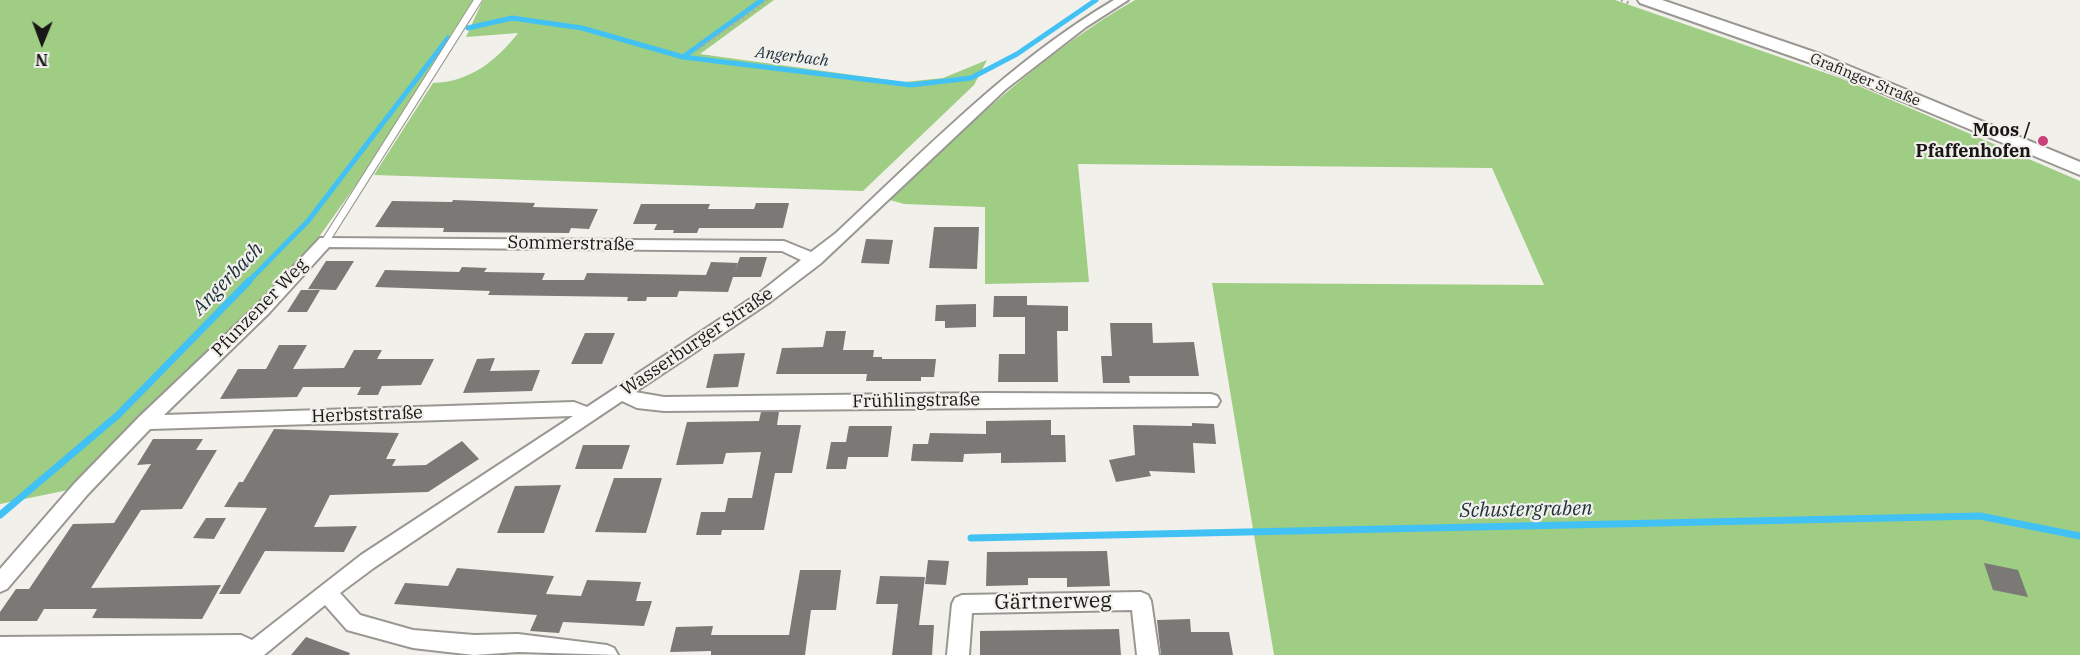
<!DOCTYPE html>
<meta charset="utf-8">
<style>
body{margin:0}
#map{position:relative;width:2080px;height:655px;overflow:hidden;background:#f2f0eb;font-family:"IBM Plex Serif",serif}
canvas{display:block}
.north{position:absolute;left:12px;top:12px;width:60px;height:60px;-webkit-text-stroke:4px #f2f0eb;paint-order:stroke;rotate:181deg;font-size:16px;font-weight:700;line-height:24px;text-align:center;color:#181716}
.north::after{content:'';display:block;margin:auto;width:21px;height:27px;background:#181716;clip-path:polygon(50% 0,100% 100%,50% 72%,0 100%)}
</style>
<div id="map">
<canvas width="2080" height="655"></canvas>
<div class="north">N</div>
</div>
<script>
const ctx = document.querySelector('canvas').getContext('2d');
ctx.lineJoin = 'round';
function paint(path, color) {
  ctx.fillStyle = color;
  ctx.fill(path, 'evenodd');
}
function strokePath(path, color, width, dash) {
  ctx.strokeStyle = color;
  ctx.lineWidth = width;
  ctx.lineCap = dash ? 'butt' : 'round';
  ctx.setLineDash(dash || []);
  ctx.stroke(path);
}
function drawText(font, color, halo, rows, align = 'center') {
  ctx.font = font + ' "IBM Plex Serif",serif';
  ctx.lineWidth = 4.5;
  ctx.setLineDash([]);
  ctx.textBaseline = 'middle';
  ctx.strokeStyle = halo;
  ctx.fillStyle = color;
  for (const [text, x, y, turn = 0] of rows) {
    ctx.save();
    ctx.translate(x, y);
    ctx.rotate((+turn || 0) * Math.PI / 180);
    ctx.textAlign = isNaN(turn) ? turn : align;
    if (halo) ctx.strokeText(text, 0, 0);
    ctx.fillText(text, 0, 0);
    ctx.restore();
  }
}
paint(new Path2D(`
 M0 0H473L363 175 316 241 261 302 137 418 68 490 0 504Z
 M483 0H774L700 54 904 82 943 78 987 60 974 85 863 191 374 175 433 83C470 82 496 61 518 33L466 37Z
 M1135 0H1615L1840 78 2080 181V655H1274L1212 283 1544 285 1492 168 1078 164 1089 282 985 284V207L904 204 890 200C967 127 1042 53 1135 0Z`), '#9ecd83');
strokePath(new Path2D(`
 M468 28 512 18 582 28 683 57 911 85 971 78 1017 54 1096 0
 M683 57 762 0
 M248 282 308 221 448 38`), '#42c2f4', 5);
strokePath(new Path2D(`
 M0 515 118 415 249 281
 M971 538 1980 516 2080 536`), '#42c2f4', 7);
paint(new Path2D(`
 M453 200 535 203 533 207 598 209 589 229 571 228 569 233 443 232 444 228 375 227 392 201 452 202Z
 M756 203H789L783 228H699L697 233H673L674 230H654L657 224H633L641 204H710L708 209H754Z
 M934 227H979L977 269 929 268Z
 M866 239 893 240 889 264 861 263Z
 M740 257H767L761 277H733L728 292 679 291 677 297H647L646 301H627L628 297 488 295 490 291 375 287 385 270 459 272 462 267 487 268 484 272 545 273 542 280H584L587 273 706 275 711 262 738 263 734 273Z
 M326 261H354L336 290 308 289Z
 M301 290H320L307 312H287Z
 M994 296H1027V305L1068 306V331H1057L1058 382H998L999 354H1025V317H993Z
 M976 304V327L945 328V321H935L936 305Z
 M1110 323H1152L1153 343 1194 342 1199 376H1129L1130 383H1103L1101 356H1112Z
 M826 331H846L843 350H874L873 357H882V359H936L934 377H921V381H866L867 374H776L782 348 823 347Z
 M585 333H615L602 364H571Z
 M279 345H307L293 369 344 368 354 350H382L377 359H434L421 385 382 386 378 395H357L361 387H303L297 397 220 399 238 369H266Z
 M745 353 738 387 706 388 714 354Z
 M495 358 490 371 540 370 532 391 463 393 477 359Z
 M761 412H779L777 425H801L792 473H775L764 530H722L721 535H696L701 512H725L728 498H752L761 452 726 453 723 464 676 465 687 422 759 421Z
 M1051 420V435H1065L1066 462 1001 463V453L964 454 963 462 911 461 913 444H928L930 433 986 434V421Z
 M1192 423 1214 424 1216 444 1193 443 1195 473 1149 471 1151 476 1116 482 1109 460 1135 455 1133 425 1192 426Z
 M849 426H892L888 457H848L846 469H826L831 442H846Z
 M274 429 399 433 386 459H396L392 466 426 465 462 441 479 459 428 492 330 495 314 527 357 526 344 552 265 551 240 594H219L267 508 224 507 239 482H243Z
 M153 439H203L196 450H217L182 509 141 510 91 588 221 585 202 619 92 618 97 609H44L37 621H0V612L16 589H29L73 524 114 523 151 464 137 465Z
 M583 445H630L622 469H575Z
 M614 478H662L646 533 595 532Z
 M561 485 544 533H497L515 486Z
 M206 518H226L214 539 193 538Z
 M1107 551 1110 586 1067 587V578H1028V585L986 586 987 552Z
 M928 560 949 561 946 585 925 584Z
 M1984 563 2018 570 2028 597 1993 590Z
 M457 568 554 576 546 594 581 596 587 580 641 582 636 601H652L644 626 563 622 559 633 530 631 537 615 394 604 405 583 448 586Z
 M800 570H841L836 610H811L805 655H711V651L670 652 676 627 713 626 711 635H789Z
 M880 576 925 577 919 625H934L932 655H892L898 604H876Z
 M1190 619 1191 632H1229L1233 655H1161L1157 620Z
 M1119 629 1121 655H980V631Z
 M306 637 350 653 349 655H291Z`), '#7b7975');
const lane = new Path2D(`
 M325 242 478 0`);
const street = new Path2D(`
 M1114 0H1128L1086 27 1006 89 820 264 770 302 635 392 664 397 988 393 1211 394 1217 396 1220 401 1217 406 664 411 637 408 622 401 375 567 340 593 360 615 413 630 474 635 518 634 607 645 614 648 618 655 518 652 474 655 413 648 347 630 325 605 264 655H0V637L241 635 252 640 361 555 573 416 150 429 88 494 7 589 0 592V569L74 484 139 417 257 305 320 238 784 241 811 252 836 233C924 151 1009 62 1114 0ZM329 247 782 251 801 260 758 294 587 407 574 402 164 415 269 313Z
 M1141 592 1148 595 1151 601 1159 655H1137L1132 610 972 613 969 655H947L952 604 955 598 962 595Z`);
const secondary = new Path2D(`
 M1638 0H1662L1820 54 2080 162V175L1808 62 1640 3Z`);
strokePath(lane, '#9a9793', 9);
strokePath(street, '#9a9793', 4);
strokePath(secondary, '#9a9793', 4);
strokePath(new Path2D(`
 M1621 0 1632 4
 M698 49 768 0`), '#aaa9a5', 3, [2, 4]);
strokePath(lane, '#fff', 7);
paint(street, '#fff');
paint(secondary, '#fff');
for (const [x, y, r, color] of [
 [2043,141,6,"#c93f77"]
]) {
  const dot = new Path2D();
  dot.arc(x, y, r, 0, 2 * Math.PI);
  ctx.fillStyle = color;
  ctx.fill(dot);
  strokePath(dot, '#f2f0eb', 2);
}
drawText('15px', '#181716', '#f2f0eb', [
 ["Grafinger Straße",1865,80,22]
]);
drawText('italic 16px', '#1c313b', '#f2f0eb', [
 ["Angerbach",792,57,7]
]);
drawText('bold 18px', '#181716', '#f2f0eb', [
 ["Moos /",2031,131],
 ["Pfaffenhofen",2031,152]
], 'right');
drawText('18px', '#181716', '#f2f0eb', [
 ["Sommerstraße",571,244,1],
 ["Pfunzener Weg",260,308,-46],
 ["Wasserburger Straße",697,342,-34],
 ["Frühlingstraße",916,401,-1],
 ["Herbststraße",367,415,-2]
]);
drawText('italic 20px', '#1c313b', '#f2f0eb', [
 ["Angerbach",228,279,-46],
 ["Schustergraben",1526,510,-1]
]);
drawText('21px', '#181716', '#f2f0eb', [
 ["Gärtnerweg",1053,602,-1]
]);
</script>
